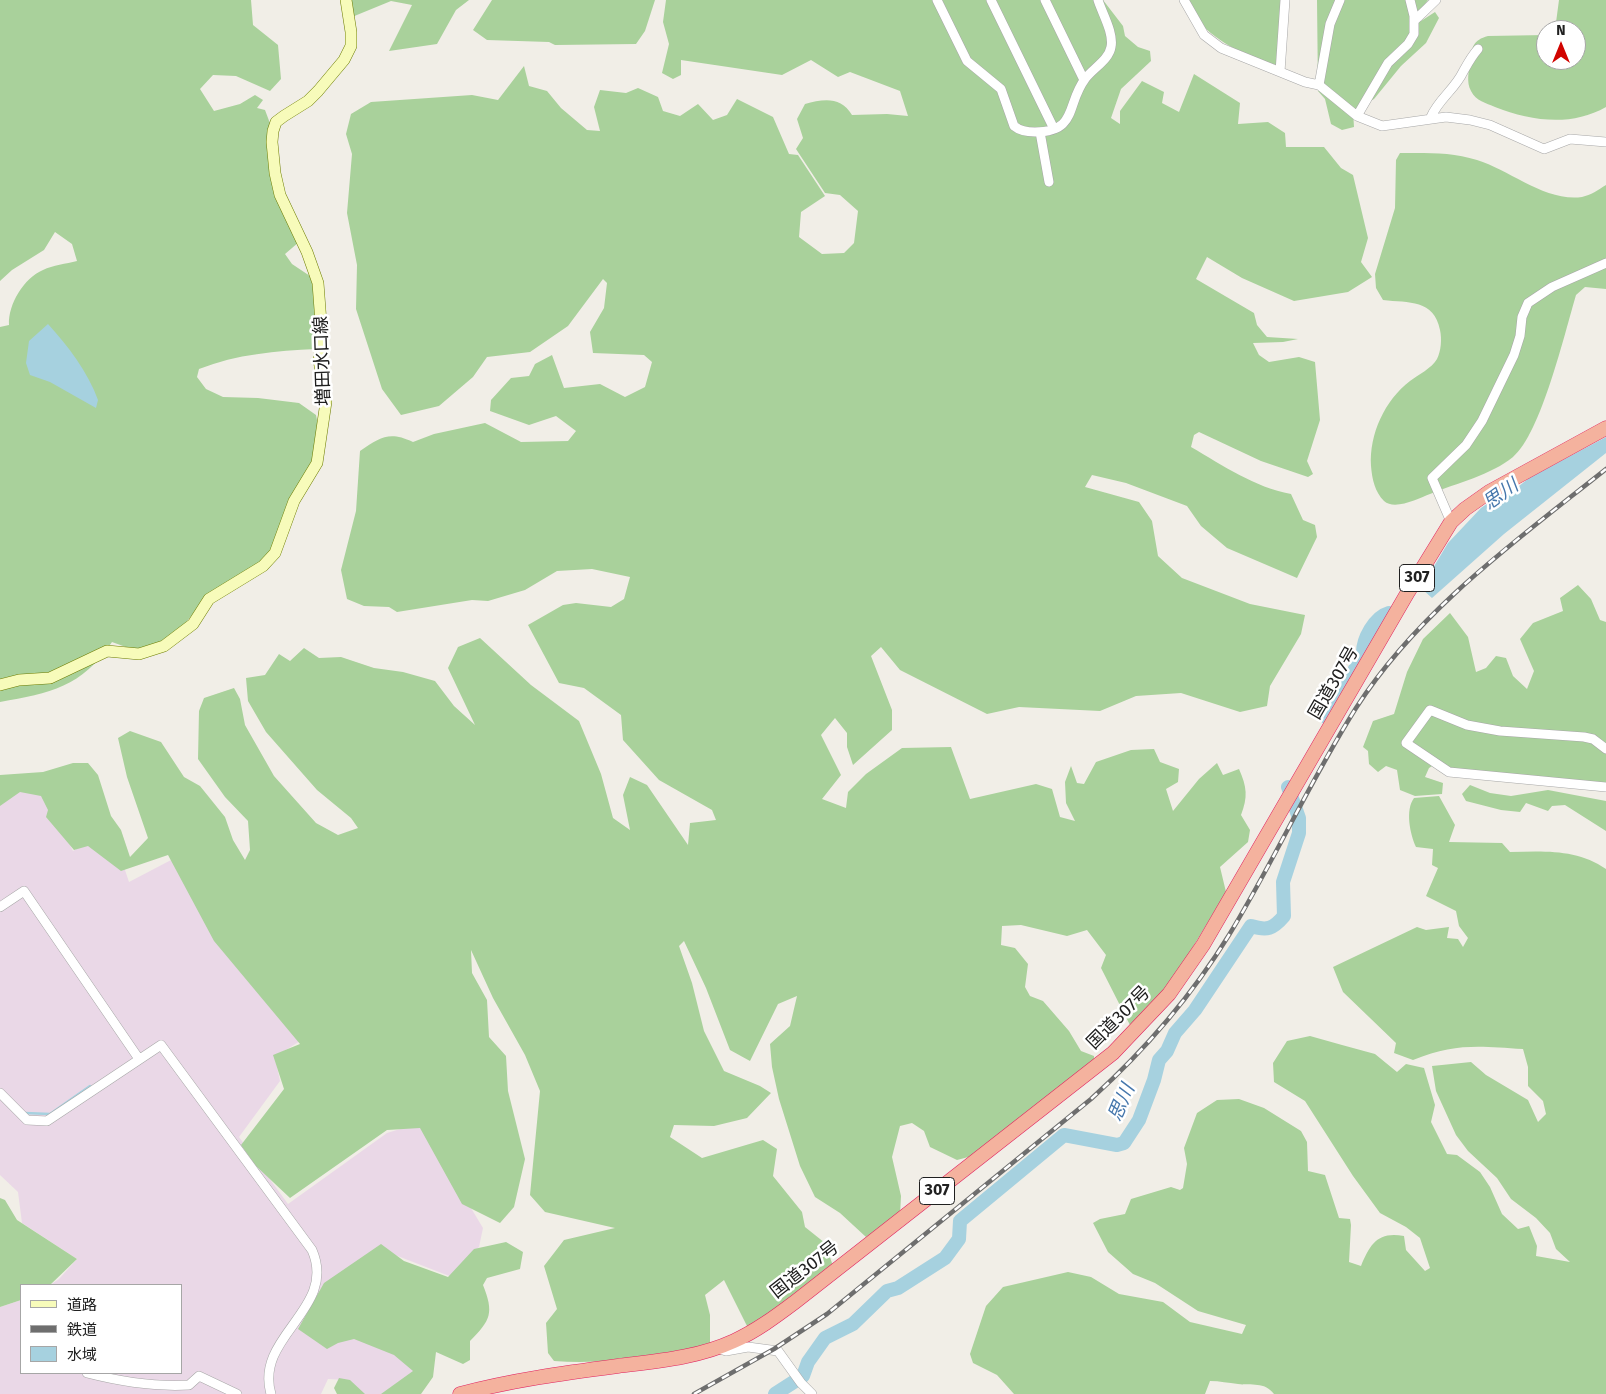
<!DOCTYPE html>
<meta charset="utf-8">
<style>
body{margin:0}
#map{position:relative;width:1606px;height:1394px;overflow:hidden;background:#f1eee7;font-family:"Fira Sans","Noto Sans JP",sans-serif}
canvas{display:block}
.legend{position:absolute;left:20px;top:1284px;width:162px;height:90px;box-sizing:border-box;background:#fff;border:1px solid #a6a6a6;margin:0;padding:6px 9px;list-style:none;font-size:15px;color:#202020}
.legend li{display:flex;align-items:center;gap:10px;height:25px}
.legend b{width:25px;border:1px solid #a6a6a6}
.north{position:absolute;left:1536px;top:20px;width:50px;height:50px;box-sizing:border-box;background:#fff;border:1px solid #a6a6a6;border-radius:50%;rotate:0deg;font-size:14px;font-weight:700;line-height:20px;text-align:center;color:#202020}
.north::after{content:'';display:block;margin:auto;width:18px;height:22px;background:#d10400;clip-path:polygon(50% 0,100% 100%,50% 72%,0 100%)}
</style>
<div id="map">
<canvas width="1606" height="1394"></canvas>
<ul class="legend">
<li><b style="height:6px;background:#f7fbba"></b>道路</li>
<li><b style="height:6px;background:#6e6e6e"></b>鉄道</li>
<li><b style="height:14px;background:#a6d1df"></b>水域</li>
</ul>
<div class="north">N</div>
</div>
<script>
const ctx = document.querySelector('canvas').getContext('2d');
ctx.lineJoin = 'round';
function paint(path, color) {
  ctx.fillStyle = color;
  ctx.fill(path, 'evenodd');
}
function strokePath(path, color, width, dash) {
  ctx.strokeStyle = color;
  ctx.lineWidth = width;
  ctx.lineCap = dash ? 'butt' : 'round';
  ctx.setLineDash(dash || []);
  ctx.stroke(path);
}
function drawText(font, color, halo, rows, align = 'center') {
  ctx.font = font + ' "Fira Sans","Noto Sans JP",sans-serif';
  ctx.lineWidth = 5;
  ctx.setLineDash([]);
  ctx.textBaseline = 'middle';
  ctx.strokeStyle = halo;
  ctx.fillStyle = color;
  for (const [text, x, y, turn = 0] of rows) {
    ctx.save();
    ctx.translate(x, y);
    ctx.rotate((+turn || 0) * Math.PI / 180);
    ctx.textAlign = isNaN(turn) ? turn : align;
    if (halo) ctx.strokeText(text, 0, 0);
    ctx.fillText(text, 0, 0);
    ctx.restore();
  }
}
paint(new Path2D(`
 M21 789H42L73 851 91 841 124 867 129 882 173 859 300 1041 275 1057 280 1081 239 1137 288 1204 387 1133 420 1123 483 1228 479 1247 452 1277 382 1250 357 1333 399 1351 417 1370 384 1394H363L346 1380 328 1379 321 1394H0V1307L21 1300V1373H181V1285H50L59 1279 77 1259 22 1223 18 1192 0 1175V804Z`), '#ead8e7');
paint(new Path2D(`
 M0 0H251L253 25 278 45 281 79 270 91 236 76 213 75 200 89 214 111 240 104 255 95 263 100 257 108 265 110 271 126 269 153 299 242 285 254 292 264 310 276 317 300 316 349C276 351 237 354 199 369L197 377 206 389 223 397 258 398 299 403 316 415 322 447 272 552 256 566 200 605 183 626 153 647 134 650 112 642C82 687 50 693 0 702V327L9 325C8 304 24 278 43 270 53 265 66 264 77 261L72 244 55 232 44 250 12 270 0 281Z
 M349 0H469L456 10 437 44 389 51 412 5 391 1 352 17Z
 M492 0H655L645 31 636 44 555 45 549 42 487 40 473 30Z
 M666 0H1103L1123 26 1125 36 1138 47 1150 51 1151 61 1121 89 1111 118 1120 124V111L1142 81 1164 92 1162 103 1179 112 1194 74 1240 103 1238 124 1268 122 1285 133 1286 147H1324L1341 168 1353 175 1368 238 1361 262 1372 277 1348 292 1294 301 1242 278 1207 257 1196 279 1254 313 1257 325 1267 337 1298 339 1283 342 1253 343 1259 355 1269 362 1299 357 1315 362 1320 420 1307 461 1313 474 1308 477 1261 461 1199 432 1194 435 1191 447C1224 466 1254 487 1291 494L1303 520 1315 525 1317 537 1297 578 1227 548 1201 526 1187 506 1126 483 1092 475 1085 487 1139 502 1152 521 1158 556 1182 578 1250 604 1305 615 1301 634 1270 686 1267 706 1240 712 1181 693 1136 696 1100 711 1019 707 987 714 900 670 881 647 871 656 892 710V730L853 765 847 747V733L835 718 821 735 841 775 822 799 846 808 848 792 866 774 902 748 951 747 970 799 1036 784 1052 789 1060 817 1075 821 1066 803 1065 782 1071 766 1077 783 1084 784 1096 762 1131 750 1154 749 1160 762 1179 769 1178 782 1166 789 1173 811 1199 779 1217 763 1223 775 1239 769C1247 787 1248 797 1241 815L1250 830 1248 842 1220 867 1226 892 1170 985 1131 1027 1101 968 1106 955 1087 930 1067 936 1021 925 1002 926 1001 945 1015 948 1028 964 1025 987 1030 996 1043 1001 1069 1031 1081 1051 1094 1056V1065L976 1155 957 1160 930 1147 924 1131 912 1123 900 1126 892 1157 901 1196 900 1215 866 1237 840 1213 815 1197 800 1166 779 1099 772 1067 770 1044 790 1026 797 996 778 1004 750 1061 730 1050 706 988 684 941 679 946 692 983 704 1031 724 1071 760 1086 771 1093 747 1118 714 1126 674 1125 670 1137 702 1158 763 1140 777 1149 773 1176 802 1212 805 1227 825 1243 833 1266 781 1308 748 1328 724 1280 705 1295 710 1315V1344C660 1356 606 1365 554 1361L548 1353 546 1323 557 1309 544 1266 564 1240 615 1228 545 1212 530 1195 540 1091 525 1055 493 998 471 950 472 973 487 1000 489 1037 506 1056 508 1091 525 1159 514 1207 500 1223 462 1204 420 1128 387 1130 290 1198 256 1166 241 1145 284 1089 273 1055 300 1044 214 941 168 855 121 871 88 846 74 850 46 817 48 810 41 796 20 792 0 806V775L43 772 73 763H88L98 775 111 816 121 830 130 857 148 838 127 777 118 738 130 731 161 742 184 777 200 786 225 817 233 840 245 860 250 850 248 821 225 797 198 759 199 711 204 698 234 688 240 699 245 725 274 776 316 823 338 835 358 828 351 818 317 790 266 732 248 701 246 678 265 675 279 654 290 661 304 648 319 658 341 657 374 668 403 672 435 681 454 706 475 725 448 668 458 647 480 638 531 685 579 721 601 774 613 818 630 830 623 795 630 777 647 785 688 845 690 823 716 820 712 810 659 780 623 740 621 715 584 688 559 683 528 625 563 605 576 603 611 607 624 599 630 577 592 569 557 571 525 590 488 601 472 600 397 612 389 607 364 606 347 599 341 570 356 511 360 451C381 437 389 431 413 442L434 434 485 423 521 442 568 441 576 431 556 416 529 425 490 411 491 400 511 378 529 376 535 364 552 355 564 388 600 384 625 397 645 387 652 362 644 355 593 353 590 332 604 308 607 283 603 279 568 326 530 352 487 357 473 377 439 406 401 415 382 389 356 309 357 265 347 213 352 154 346 134 351 114 371 102 472 95 498 100 524 66 529 86 547 91 561 108 587 130 600 131 594 107 600 90 626 93 638 88 658 97 663 111 680 116 698 104 713 120 727 115 737 99 773 117 789 154 798 155 825 196 801 212 799 237 822 254 844 253 854 243 858 211 840 195 825 193 796 149 803 138 797 119 805 104C823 99 841 96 852 115L887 114 908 116 900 91 850 72 838 77 811 60 782 75 681 60V75L673 79 662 73 669 44 663 22Z
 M1186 0H1286L1282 66C1255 61 1222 45 1203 26 1196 19 1191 8 1186 0Z
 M1317 0H1428L1419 12 1421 21 1435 12 1439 18 1426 43 1401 66 1374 99 1353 111 1354 127 1342 130 1331 124 1325 99 1318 91Z
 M1559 0H1606V107C1571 127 1531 121 1495 107 1486 103 1476 101 1471 91 1466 82 1469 71 1470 61 1472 47 1473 40 1488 36L1546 35V60H1576V30H1555Z
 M1400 153C1427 153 1452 152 1477 160 1510 170 1545 202 1582 197 1591 195 1598 190 1606 185V289L1585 287 1576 295C1565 332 1541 434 1513 457 1491 475 1457 483 1430 494 1419 498 1395 511 1384 501 1375 492 1372 479 1371 466 1369 434 1385 400 1410 381 1418 375 1432 368 1437 359 1441 351 1442 339 1440 330 1434 299 1409 303 1383 300L1376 288 1375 274 1395 208 1396 160Z
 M1578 585 1591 599 1600 620 1606 622V788L1454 770 1437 763 1429 768 1425 777 1443 783 1442 794 1415 796 1400 790 1397 770 1386 766 1378 772 1369 764 1368 751 1363 747 1373 721 1394 714 1407 672 1423 639 1450 613 1468 637 1476 672 1486 668 1496 656 1506 658 1513 676 1527 689 1534 671 1520 639 1533 623 1563 611 1560 598Z
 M1470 785 1490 793 1511 796 1548 790 1606 801V831L1565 805 1552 806 1548 811 1526 803 1520 812 1501 810 1466 801 1462 794Z
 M1439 796 1455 825 1449 842 1502 843 1510 852C1544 851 1578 849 1606 869V1394H1274C1264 1381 1252 1386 1238 1384 1228 1383 1220 1381 1210 1381L1205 1394H1014L997 1375 973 1363 970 1354 986 1306 1003 1287 1068 1272 1091 1277 1119 1294 1163 1302 1190 1322 1242 1334 1246 1325 1198 1311 1155 1283 1133 1274 1108 1252 1093 1223 1100 1219 1125 1214 1131 1199 1171 1187 1180 1190 1183 1188 1187 1164 1184 1148 1197 1113 1217 1100 1239 1099 1264 1108 1301 1131 1307 1142 1308 1171 1325 1175 1339 1218 1350 1219 1351 1225 1349 1262 1361 1266C1370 1244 1378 1231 1404 1236L1406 1250 1425 1271 1430 1268 1420 1238 1406 1227 1380 1213 1353 1176 1305 1101 1274 1082 1273 1063 1287 1041 1310 1036 1342 1045 1375 1054 1397 1072 1406 1064 1424 1068 1435 1105 1431 1122 1447 1154 1457 1155 1480 1172 1490 1187 1502 1214 1518 1229 1529 1226 1537 1246 1536 1256 1570 1262 1556 1249 1550 1233 1536 1218 1511 1199 1497 1178 1468 1151 1456 1135 1436 1091 1432 1066 1471 1062 1486 1075 1528 1100 1538 1122 1546 1114 1543 1101 1528 1086V1067L1523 1049C1478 1046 1455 1043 1413 1060L1394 1053 1396 1043 1343 992 1333 967 1417 927 1426 930 1449 927 1447 938 1458 939 1463 947 1468 938 1459 926 1456 911 1426 896 1438 868 1432 865 1433 849 1416 847C1410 834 1405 810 1414 798Z
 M0 1198 5 1200 17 1220 77 1259 50 1285H21V1300L0 1307Z
 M506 1242 523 1252 520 1269 487 1278 483 1285C494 1313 491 1320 470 1341V1360L463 1364 436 1352 433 1377 421 1394H381L413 1371 394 1355 354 1339 338 1343 327 1349 298 1329 324 1283 381 1244 404 1261 448 1277 474 1249Z
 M339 1378 350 1380 365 1394H337L334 1388Z`), '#a9d19b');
paint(new Path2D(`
 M48 324C68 346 88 372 98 400L96 408 50 382 30 375 26 363 29 341Z
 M1606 437V453L1504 534 1432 598 1421 588 1448 543 1481 508 1498 496 1513 491 1529 478Z`), '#a6d1df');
strokePath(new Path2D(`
 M25 1113 50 1114 90 1086`), '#a6d1df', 2.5);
strokePath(new Path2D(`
 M1327 718 1363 655C1362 639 1375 617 1389 613
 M775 1394 803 1376 808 1362 825 1338 853 1324 887 1291 898 1288 945 1258 959 1239 960 1221 1064 1135 1117 1145 1124 1143 1139 1120 1154 1080 1159 1060 1167 1051 1175 1033 1195 1010 1251 926C1267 931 1273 929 1284 916L1283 882 1299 833V818L1288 787`), '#a6d1df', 14);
const minor = new Path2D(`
 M937 0 967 61 1001 89 1014 126C1020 131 1027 132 1035 132 1078 132 1066 104 1085 79 1092 69 1109 60 1111 47 1114 33 1102 13 1098 0
 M991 0 1054 129
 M1045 0 1084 80
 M1184 0 1204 35 1221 48 1305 82 1319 85 1357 116 1382 126 1446 117 1470 120 1490 125 1544 149 1570 139 1606 142
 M1414 21 1436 0
 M1280 72 1285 0
 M1319 85 1330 24 1340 0
 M1357 116 1388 63 1408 44 1414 34V16L1410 0
 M1431 117C1438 100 1455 89 1463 72 1468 63 1471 57 1478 49
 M1040 132 1049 182
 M1451 522 1432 478 1466 445 1482 421 1514 355 1520 336 1522 317 1528 303 1552 287 1606 263
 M1606 749 1593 739 1584 737 1500 731 1467 725 1430 710 1406 743 1449 772 1606 787
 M0 907 24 891 139 1059
 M0 1093 27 1120 47 1121 161 1045 312 1250C338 1309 254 1336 271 1394
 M717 1348 726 1351 748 1347 778 1351 801 1383 812 1394
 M87 1373C122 1382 154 1387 189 1385L199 1376 237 1394`);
const secondary = new Path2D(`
 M0 685 19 680 50 678 107 651 139 654 164 646 193 624 209 599 263 566 275 553 294 501 317 463 326 402 319 360 322 336 318 283 307 252 280 195 275 173 272 142 273 131 276 122 284 116 308 101 318 91 344 60 351 46V32L346 0`);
const trunk = new Path2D(`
 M460 1394C512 1380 565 1373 618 1366 658 1361 697 1358 734 1341 756 1331 775 1317 795 1302L1113 1053 1169 994 1203 945 1408 592 1451 522 1465 509 1489 492 1606 428`);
strokePath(minor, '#a7a7a7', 10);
strokePath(secondary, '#6d7d02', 12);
strokePath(trunk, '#e02360', 15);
strokePath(minor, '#fff', 9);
strokePath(secondary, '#f7fbba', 11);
strokePath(trunk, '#f4b29e', 14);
const rail = new Path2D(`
 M694 1394 774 1349 827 1314 1091 1099C1144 1051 1191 997 1229 935 1274 861 1310 781 1356 708 1419 610 1517 540 1606 469`);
strokePath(rail, '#6e6e6e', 4.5);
strokePath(rail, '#fff', 2.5, [8]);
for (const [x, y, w] of [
 [1417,578,35],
 [937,1191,35]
]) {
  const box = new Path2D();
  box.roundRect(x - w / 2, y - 13.5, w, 27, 4);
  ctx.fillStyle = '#fff';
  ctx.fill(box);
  strokePath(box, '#202020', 1);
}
drawText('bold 16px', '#202020', null, [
 ["307",1417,578],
 ["307",937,1191]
]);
drawText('18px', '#202020', '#fff', [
 ["増田水口線",323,361,-92],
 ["国道307号",1334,683,-60],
 ["国道307号",1119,1018,-45],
 ["国道307号",805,1270,-38]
]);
drawText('italic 19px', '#4677ac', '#fff', [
 ["思川",1501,495,-35],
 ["思川",1122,1103,-67]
]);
</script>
